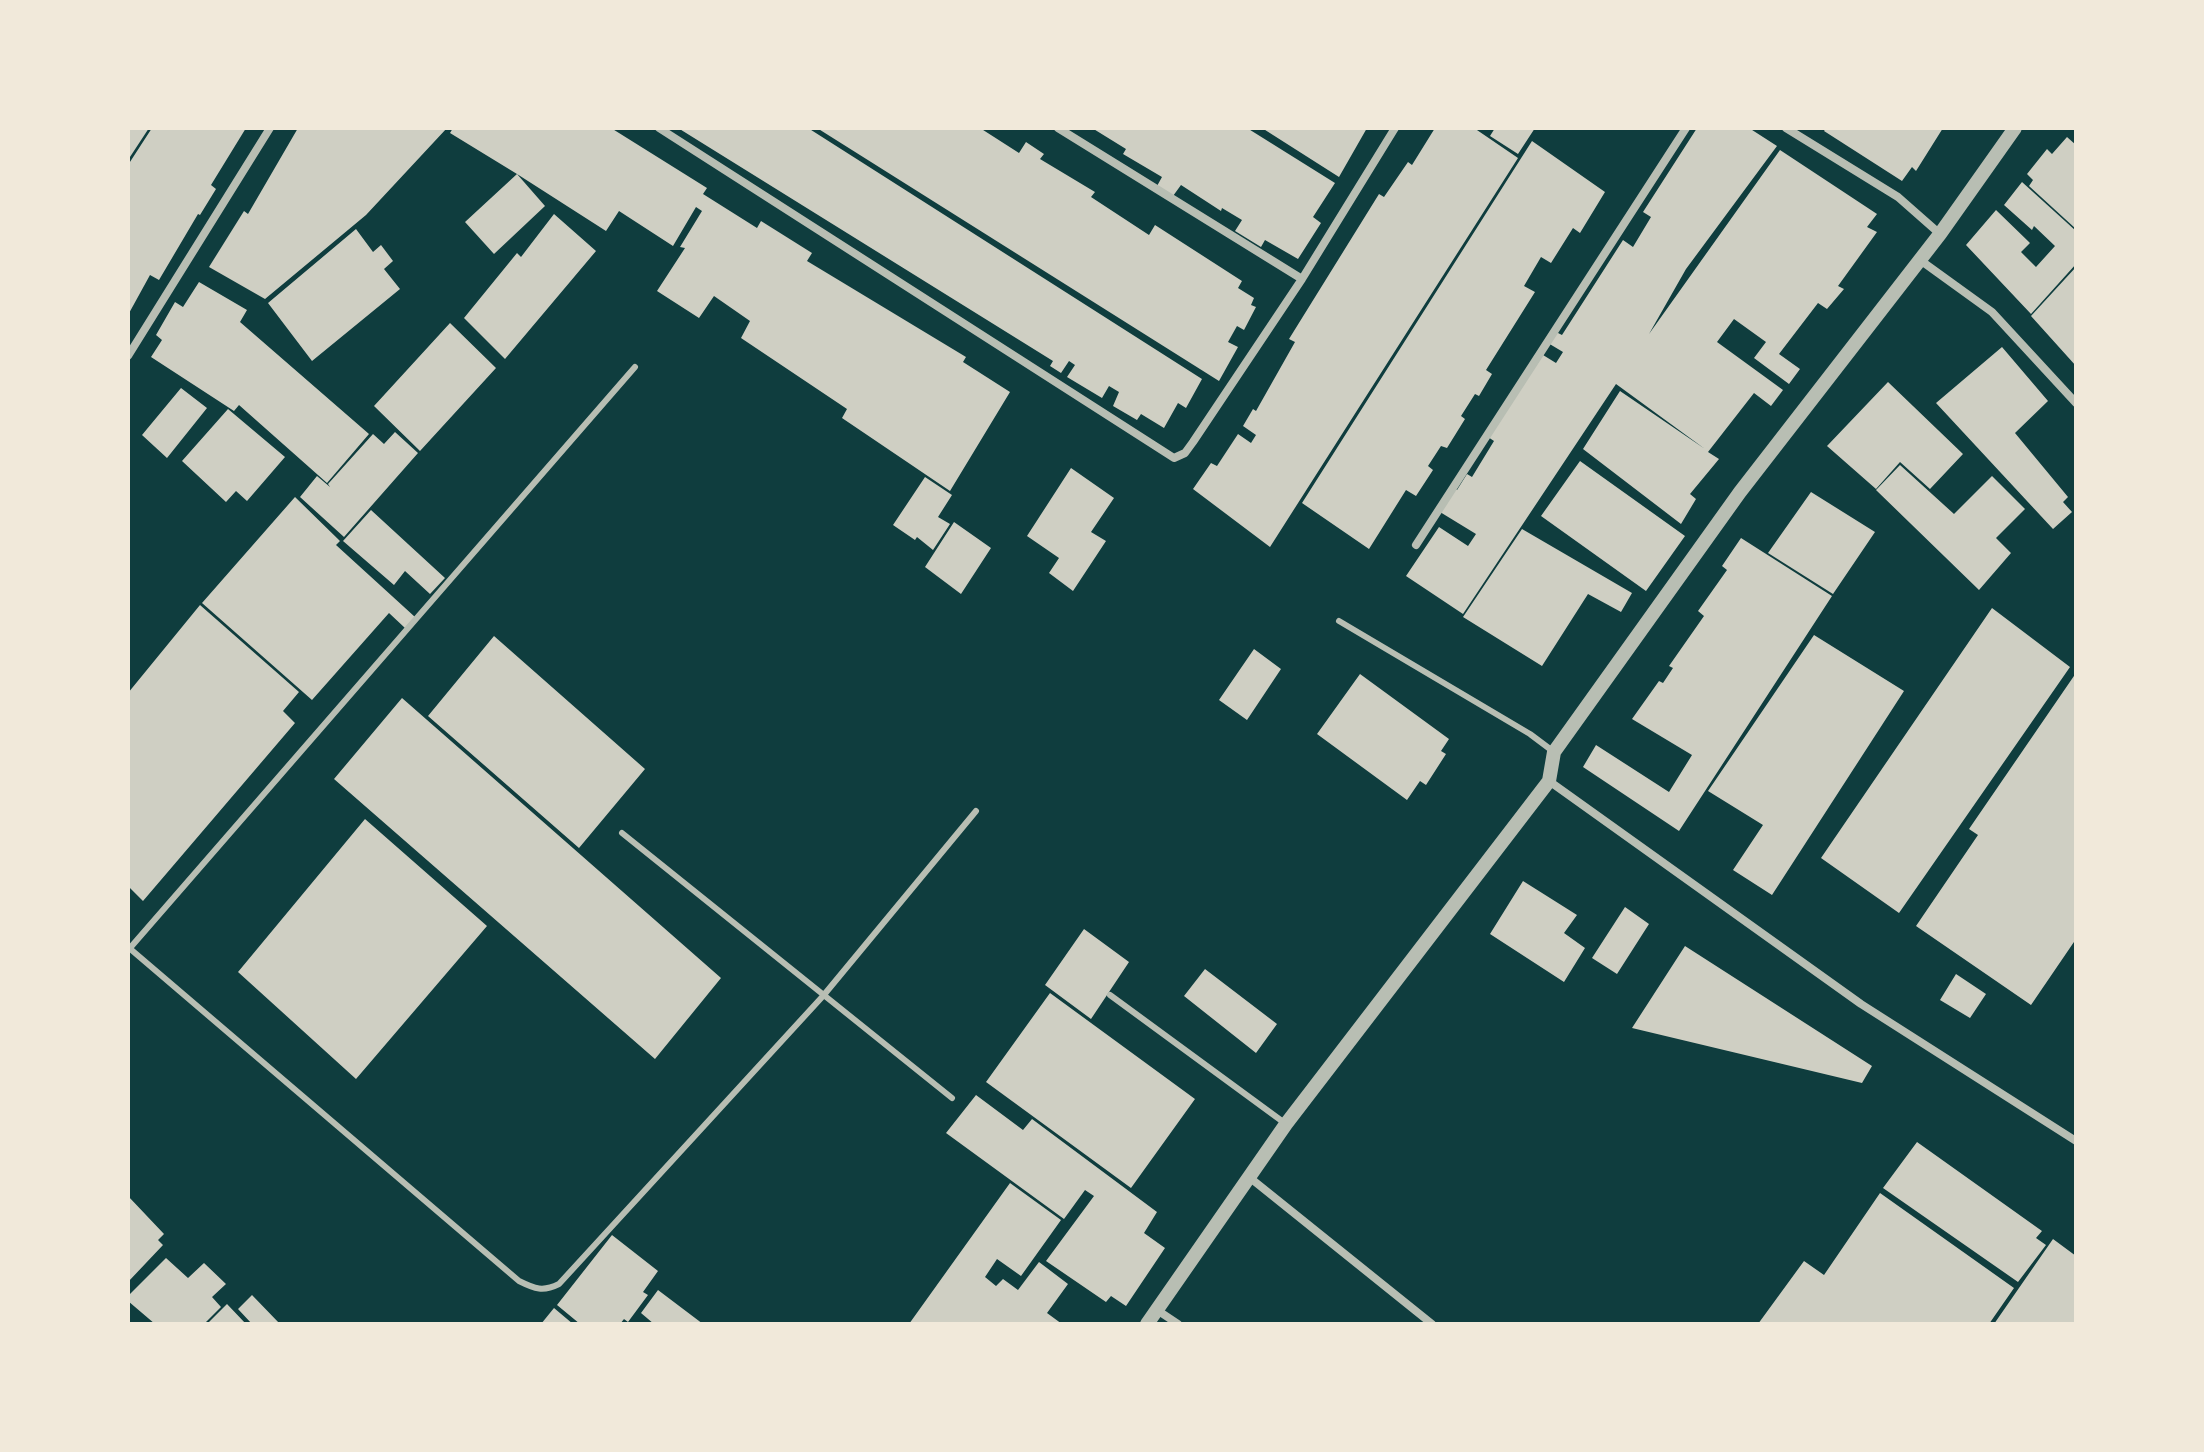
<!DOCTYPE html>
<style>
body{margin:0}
#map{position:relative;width:2204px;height:1452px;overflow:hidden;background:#0f3d3e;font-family:Quicksand,sans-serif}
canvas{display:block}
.frame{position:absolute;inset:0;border:130px solid #f1e9da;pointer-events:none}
</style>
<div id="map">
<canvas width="2204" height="1452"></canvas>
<div class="frame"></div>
</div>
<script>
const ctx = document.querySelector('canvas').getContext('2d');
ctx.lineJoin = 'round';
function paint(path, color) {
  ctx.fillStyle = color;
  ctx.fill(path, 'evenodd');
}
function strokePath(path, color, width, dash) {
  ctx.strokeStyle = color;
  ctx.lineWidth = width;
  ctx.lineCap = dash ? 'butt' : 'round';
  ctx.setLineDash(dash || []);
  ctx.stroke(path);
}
paint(new Path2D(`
 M128 128H149L128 160Z
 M152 128H246L211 185 216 189 200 215 198 214 159 280 150 275 128 315V165Z
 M298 128H447L366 215 265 299 209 267 244 211 248 214Z
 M453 128H611L707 188 703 194 757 228 761 221 812 253 807 261 966 357 963 362 1010 392 950 491 842 418 847 409 741 338 750 321 714 296 699 318 657 291 685 248 680 247 702 211 696 207 673 246 619 211 606 231 517 174 545 206 494 254 465 222 517 174 450 133Z
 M678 128H808L1202 379 1186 408 1178 403 1164 428 1141 414 1137 420 1113 406 1119 392 1109 386 1102 398 1067 377 1075 365 1069 361 1061 373 1050 366 1053 361Z
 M817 128H980L1019 153 1026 142 1044 154 1040 159 1095 192 1091 197 1149 235 1155 225 1242 281 1238 288 1254 298 1251 305 1256 307 1244 330 1237 326 1228 342 1238 347 1219 381Z
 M1092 128H1247L1335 183 1313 217 1321 223 1298 259 1265 240 1261 247 1235 231 1242 220 1222 208 1221 211 1181 185 1173 196 1157 186 1162 177 1123 154 1126 149Z
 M1262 128H1367L1339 177Z
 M1435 128H1474L1518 158 1270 547 1193 489 1211 463 1217 466 1238 434 1251 443 1256 435 1243 426 1253 409 1256 411 1295 342 1289 339 1379 194 1384 197 1408 162 1412 165Z
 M1495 128H1535L1518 154 1490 136Z
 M1697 128H1749L1777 146 1686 269 1649 334 1780 150 1877 214 1867 227 1877 232 1838 286 1844 289 1827 309 1818 303 1779 354 1800 369 1789 384 1754 358 1766 342 1734 319 1717 342 1783 390 1771 406 1754 393 1708 452 1719 459 1690 494 1696 499 1681 524 1583 449 1620 391 1705 449 1616 384 1463 614 1406 576 1439 527 1468 546 1476 534 1440 512 1454 488 1457 490 1467 474 1472 477 1494 441 1488 437 1543 355 1556 363 1563 352 1548 343 1556 332 1562 335 1623 240 1633 247 1651 217 1643 212Z
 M1826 128H1943L1916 171 1912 167 1902 181 1824 131Z
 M2067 137 2076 145V229L2029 186 2033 180 2027 174 2047 149 2052 154Z
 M1532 141 1605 192 1580 233 1573 228 1551 263 1541 257 1524 286 1535 292 1486 370 1492 374 1479 396 1475 394 1461 416 1465 419 1447 448 1441 446 1428 466 1433 470 1416 496 1406 490 1369 549 1302 503Z
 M2022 182 2076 231V264L2031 314 1966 245 1996 210 2030 243 2021 252 2036 267 2055 246 2034 226 2032 230 2004 205Z
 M554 214 596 251 505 359 464 318 517 253 521 257Z
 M356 229 373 252 381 245 393 261 384 269 400 289 312 361 268 303Z
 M2076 267V366L2031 316Z
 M199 282 247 310 240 322 369 434 327 483 239 405 234 411 151 357 162 340 156 335 175 302 183 307Z
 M450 323 496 368 420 451 374 406Z
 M2002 347 2048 401 2015 433 2068 497 2063 502 2072 512 2053 529 1936 403Z
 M1888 382 1963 454 1930 489 1900 462 1876 489 1827 446Z
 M181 388 207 408 167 458 142 435Z
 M228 409 285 457 247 501 236 491 226 502 182 461Z
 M395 432 418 453 344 537 300 497 317 476 330 487 328 484 373 434 384 444Z
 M1580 461 1685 536 1646 591 1541 516Z
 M1900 465 1954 514 1992 476 2025 509 1996 538 2011 553 1979 590 1876 490Z
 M1071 468 1114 498 1091 532 1106 541 1073 591 1049 573 1059 558 1027 536Z
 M925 477 952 495 938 517 950 524 933 550 917 537 915 540 893 525Z
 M1811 492 1875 532 1833 594 1768 553Z
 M295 497 340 541 336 545 415 617 405 628 389 613 312 700 202 603Z
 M371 510 445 578 430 594 405 571 394 585 343 541Z
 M954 522 991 548 961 594 925 567Z
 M1522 529 1632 593 1621 612 1588 594 1542 666 1463 617Z
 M1741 538 1832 596 1679 831 1583 767 1596 745 1669 792 1692 755 1632 719 1659 681 1663 683 1673 668 1669 666 1704 616 1698 611 1727 570 1722 566Z
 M200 605 299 692 283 711 295 723 143 901 128 886V693Z
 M1992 608 2070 667 1899 913 1821 858Z
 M1814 635 1904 691 1772 895 1733 870 1763 825 1708 791Z
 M494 636 645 769 579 848 428 716Z
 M1254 649 1281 669 1247 720 1219 700Z
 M2076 673V939L2031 1005 1916 926 1978 835 1969 829Z
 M1360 674 1449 739 1441 751 1446 754 1426 785 1420 781 1407 800 1317 734Z
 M402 698 721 978 655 1059 334 779Z
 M365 819 487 926 356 1079 238 972Z
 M1523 881 1577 915 1564 933 1585 948 1564 982 1490 934Z
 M1625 907 1649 924 1617 974 1592 958Z
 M1084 929 1129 962 1091 1019 1045 985Z
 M1685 946 1872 1066 1862 1083 1632 1028Z
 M1205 969 1277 1024 1256 1053 1184 996Z
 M1956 974 1986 994 1970 1018 1940 1000Z
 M1050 993 1195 1099 1131 1188 986 1082Z
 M976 1095 1023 1130 1032 1119 1157 1212 1144 1233 1165 1248 1126 1306 1111 1296 1106 1302 1046 1261 1094 1196 1085 1190 1064 1219 946 1133Z
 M1917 1142 2042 1231 2036 1238 2046 1245 2018 1282 1883 1188Z
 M1010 1183 1061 1220 1021 1276 997 1259 985 1277 996 1286 1003 1279 1018 1290 1039 1262 1068 1284 1047 1313 1062 1324H909Z
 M1880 1193 2014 1288 1989 1324H1758L1804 1261 1824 1275Z
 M128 1196 164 1234 158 1240 163 1245 128 1282Z
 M612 1235 658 1271 643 1292 648 1295 628 1322 624 1319 620 1324H580L557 1305Z
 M2053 1239 2076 1256V1324H1994Z
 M166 1258 188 1278 204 1263 226 1284 212 1297 221 1307 204 1324H155L128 1301V1296Z
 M658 1290 703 1324H654L641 1313Z
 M252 1295 280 1324H252L238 1309Z
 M227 1304 246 1324H207Z
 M554 1308 573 1324H541Z`), '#cfcfc3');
strokePath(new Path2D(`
 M1339 621 1530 734 1554 752
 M622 833 952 1098
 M128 947 519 1281C535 1289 543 1292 559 1284L823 996 976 811
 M130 948 635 367
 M1110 995 1286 1124`), '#b8beb3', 6);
strokePath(new Path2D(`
 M659 128 1174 458 1185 453 1193 442 1302 279 1395 128
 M1058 128 1302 279
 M1786 128 1898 197 1940 234
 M1920 260 1992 312 2076 403
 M128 356 270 128
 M1416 545 1686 128
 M1549 781 1861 1004 2076 1141
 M1249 1177 1432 1324
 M1157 1310 1178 1324`), '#b8beb3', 8);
strokePath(new Path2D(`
 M1147 1324 1286 1124 1549 781 1554 752 1740 492 1940 234 2015 128`), '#b8beb3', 14);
</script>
